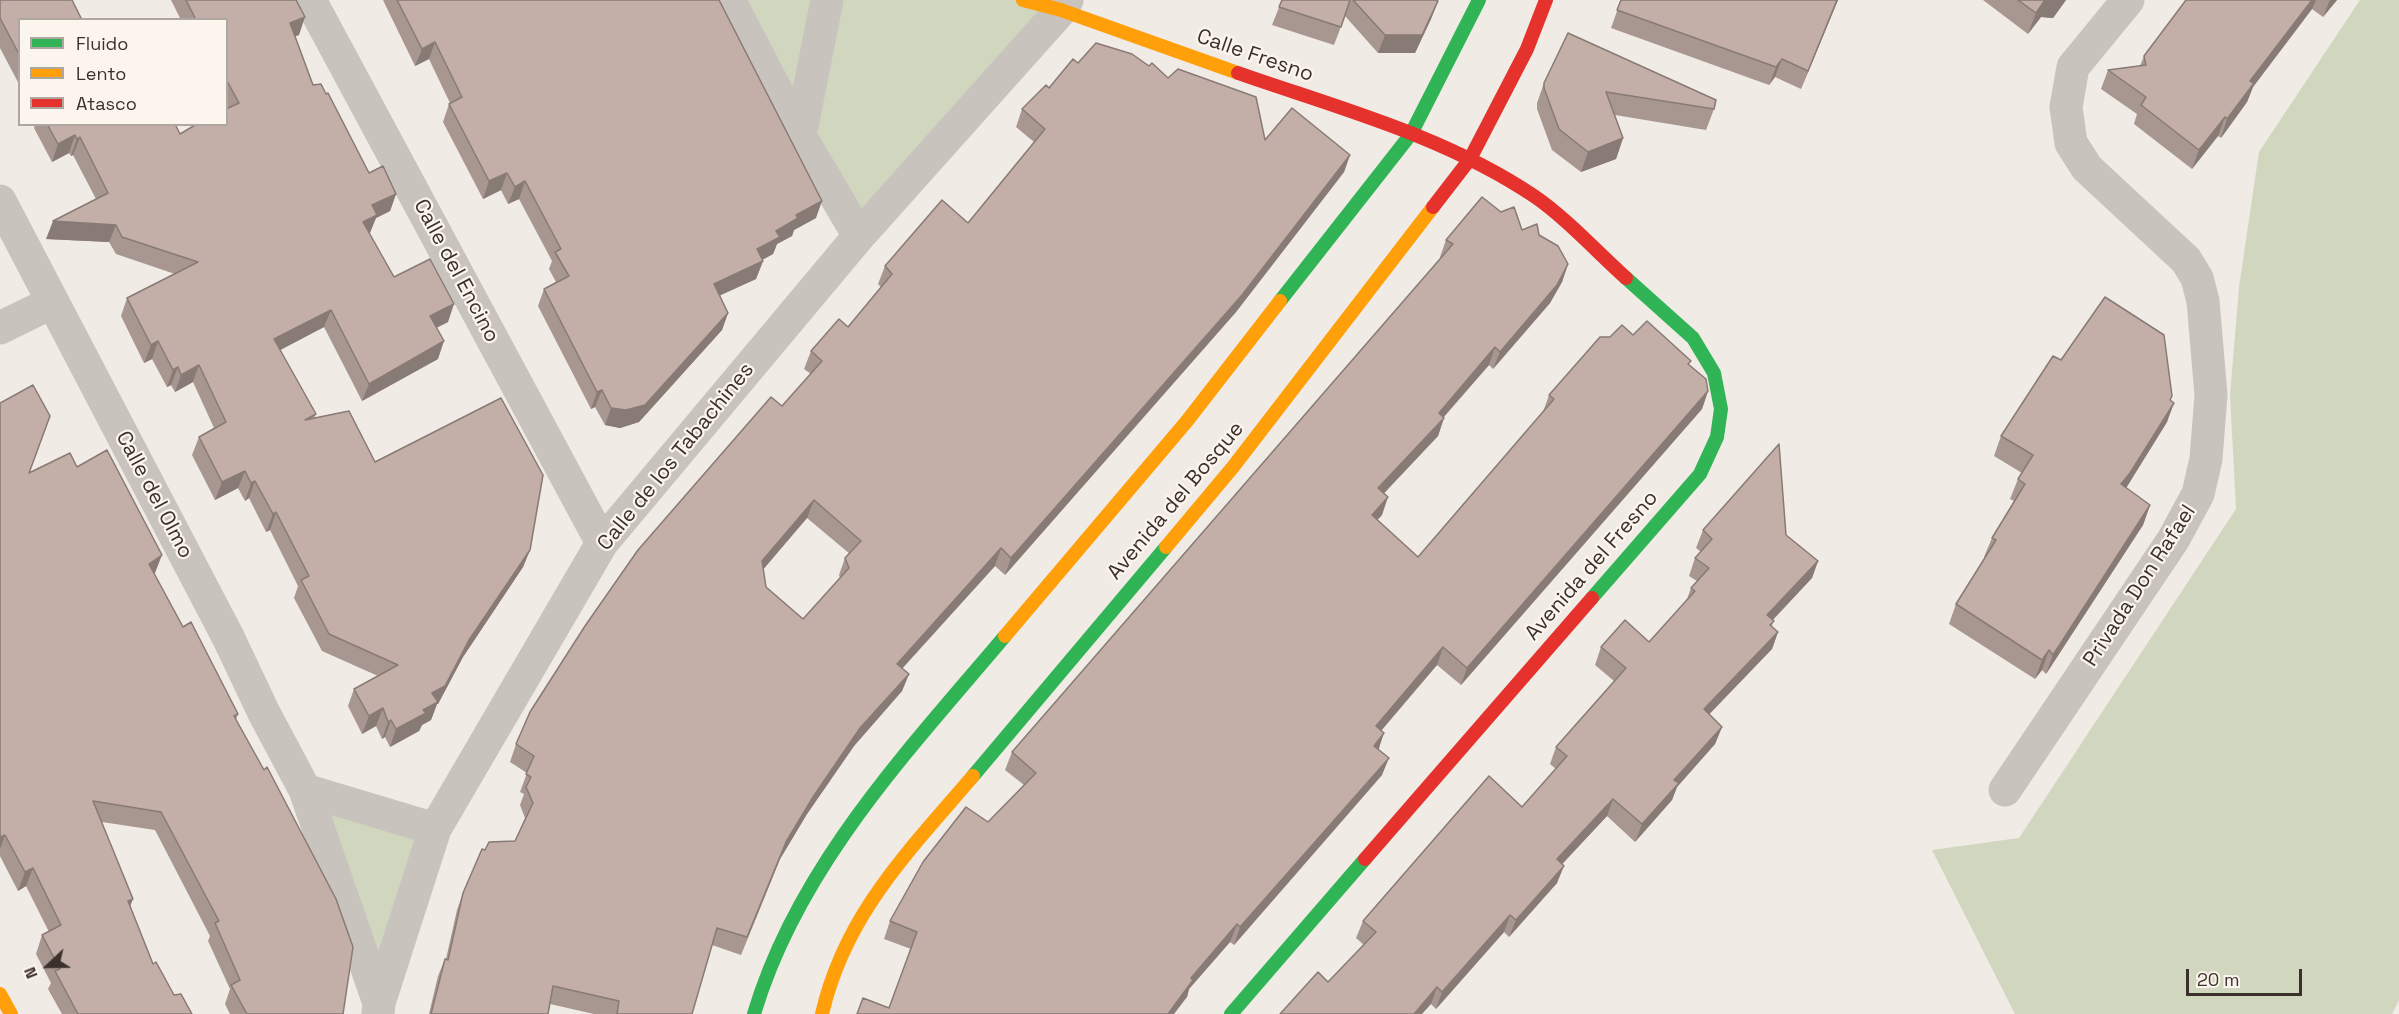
<!DOCTYPE html>
<style>
body{margin:0}
#map{position:relative;width:2399px;height:1014px;overflow:hidden;background:#f0ebe5;font-family:"Space Grotesk",sans-serif}
canvas{display:block}
.legend{position:absolute;left:18px;top:18px;width:210px;height:108px;box-sizing:border-box;background:#fbf5ee;border:2px solid #aea6a0;margin:0;padding:8px 10px;list-style:none;font-size:18px;color:#3b302b}
.legend li{display:flex;align-items:center;gap:12px;height:30px}
.legend b{width:30px;border:2px solid #aea6a0}
.north{position:absolute;left:18px;top:936px;width:60px;height:60px;-webkit-text-stroke:4px #fbf5ee;paint-order:stroke;rotate:248deg;font-size:16px;font-weight:700;line-height:24px;text-align:center;color:#3b302b}
.north::after{content:'';display:block;margin:auto;width:21px;height:27px;background:#3b302b;clip-path:polygon(50% 0,100% 100%,50% 72%,0 100%)}
.scale{position:absolute;left:2186px;top:969px;width:116px;height:27px;box-sizing:border-box;border:3px solid #3b302b;border-top:0;padding-left:8px;font-size:18px;line-height:21px;white-space:nowrap;color:#3b302b;-webkit-text-stroke:4px #fbf5ee;paint-order:stroke}
</style>
<div id="map">
<canvas width="2399" height="1014"></canvas>
<ul class="legend">
<li><b style="height:8px;background:#30b455"></b>Fluido</li>
<li><b style="height:8px;background:#ff9f0a"></b>Lento</li>
<li><b style="height:8px;background:#e5322d"></b>Atasco</li>
</ul>
<div class="north">N</div>
<div class="scale">20 m</div>
</div>
<script>
const ctx = document.querySelector('canvas').getContext('2d');
ctx.lineJoin = 'round';
function paint(path, color) {
  ctx.fillStyle = color;
  ctx.fill(path, 'evenodd');
}
function strokePath(path, color, width, dash) {
  ctx.strokeStyle = color;
  ctx.lineWidth = width;
  ctx.lineCap = dash ? 'butt' : 'round';
  ctx.setLineDash(dash || []);
  ctx.stroke(path);
}
function drawText(font, color, halo, rows, align = 'center') {
  ctx.font = font + ' "Space Grotesk",sans-serif';
  ctx.lineWidth = 4.5;
  ctx.setLineDash([]);
  ctx.textBaseline = 'middle';
  ctx.strokeStyle = halo;
  ctx.fillStyle = color;
  for (const [text, x, y, turn = 0] of rows) {
    ctx.save();
    ctx.translate(x, y);
    ctx.rotate((+turn || 0) * Math.PI / 180);
    ctx.textAlign = isNaN(turn) ? turn : align;
    if (halo) ctx.strokeText(text, 0, 0);
    ctx.fillText(text, 0, 0);
    ctx.restore();
  }
}
paint(new Path2D(`
 M731 0H1024L1061 10 859 236Z
 M2360 0H2399V1000L2392 1014H2015L1932 850 2019 838 2236 509 2230 395 2239 287 2259 152Z
 M305 790 435 829 379 1003Z`), '#d1d6bf');
strokePath(new Path2D(`
 M310 0 602 543
 M729 0 800 136
 M827 0 800 136 859 236
 M0 201 228 637 264 713 305 790 435 829
 M0 328 53 302
 M305 790 379 1003
 M2005 790 2173 540 2198 494 2206 459 2211 395 2203 301 2197 278 2186 260 2087 168 2071 143 2066 107 2073 67 2128 0
 M378 1014 379 1003 435 829 602 543 859 236 1061 10 1067 0`), '#c9c3be', 33);
strokePath(new Path2D(`
 M1280 301 1411 134 1479 0
 M1592 598 1700 474 1717 437 1721 409 1714 373 1693 338 1626 278
 M973 776 1166 547
 M754 1014C798 866 908 751 1005 636
 M1231 1014 1365 859`), '#30b455', 14);
strokePath(new Path2D(`
 M1023 0 1061 10 1238 73
 M1166 547 1233 467 1433 207
 M1005 636 1187 421 1280 301
 M0 994 11 1014
 M822 1014C845 914 909 851 973 776`), '#ff9f0a', 14);
strokePath(new Path2D(`
 M1238 73C1338 108 1445 136 1534 196 1565 217 1598 253 1626 278
 M1433 207 1470 159 1527 49 1546 0
 M1365 859 1592 598`), '#e5322d', 14);
paint(new Path2D(`
 M0 0 20 20V86L0 48Z
 M171 0H296L299 35 295 36 313 85 326 94 369 173 396 194 390 211 376 218 369 233 394 277 448 322 436 328 438 359 362 401 324 327 280 350 316 414 314 418 375 462 530 550 523 567 463 657 438 704H437L431 720 422 725 419 731 390 747 385 737 382 739 376 726 362 734 348 706 354 689 378 676 322 651 294 598 298 586 270 530 266 532 249 498 245 501 238 488 215 500 192 455 199 437 214 428 193 382 175 392 171 385 167 387 152 359 144 363 121 316 127 298 175 274 116 254 109 242 46 239 96 199 73 155 71 156 69 153 52 162 34 128 35 124H175L180 134 226 124V20H181Z
 M383 0H719L816 218 794 230 792 236 777 244 773 254 762 260 763 261 756 279 720 295 728 313 722 330 639 422 620 428 605 425 595 407 591 409 538 306 544 289 556 282 549 269 552 261 519 199 508 204 501 190 483 199 443 122 449 104 450 103 429 59 415 66Z
 M1282 0H1435L1438 1 1431 19 1415 53H1378L1345 16 1334 45 1272 25Z
 M1621 0H1838L1801 89 1775 77 1769 85 1611 28Z
 M1983 0H2066L2053 18 2041 17 2028 34Z
 M2186 0H2337L2323 17 2312 9 2253 87 2247 102 2221 138 2218 136 2192 169 2134 124 2137 114 2101 89 2108 70 2140 66 2144 56Z
 M1568 33 1714 109 1706 130 1615 115 1623 138 1616 159 1581 172 1552 150 1537 109V103L1544 83Z
 M1078 63 1168 78 1265 140 1350 155 1344 172 1236 312 1005 575 995 566 902 668 909 674 902 691 854 746 807 814 780 859 741 955 712 945 692 1014H594L550 1004 548 1014H429L438 976 445 959H446L457 910 463 893 485 850 515 841 525 818 520 805 524 794 520 792 527 773 510 762 516 744 782 406 811 374 804 369 811 351 848 327 881 287 878 284 885 266 968 223 1034 142 1016 127 1022 109ZM807 518 850 554 845 558 839 575 840 578 803 619 766 587 763 569Z
 M1522 230 1539 235 1568 264 1562 282 1550 303 1493 369 1489 365 1444 417 1438 436 1384 493 1382 515 1377 520 1418 557 1543 412 1549 395 1610 337 1633 335 1689 365 1708 391 1702 409 1461 685 1437 665 1381 730 1379 749 1382 775 1234 945 1230 942 1189 989 1187 997 889 1008 911 949 884 939 890 921 988 822 1024 785 1005 770 1012 752 1441 258 1440 257 1446 240Z
 M2061 360 2171 401 2167 422 2126 488 2150 505 2143 525 2046 674 2042 670 2035 679 1949 624 1956 604 1985 558 1984 557 1992 538 2014 501 2010 499 2018 479 2022 473 1994 456 2001 436Z
 M0 403 30 473 77 467 155 573 154 574 183 627 238 714 236 720 343 1014H230L225 1004 230 989 208 941 210 936 155 830 102 822 130 907 153 964 174 995 192 1014H62L48 989 51 983 36 954 42 935 49 932 26 886 18 891 0 856Z
 M1703 530 1786 535 1818 561 1812 578 1773 620 1772 627 1778 632 1772 649 1709 714 1722 727 1715 744 1677 787 1672 800 1635 842 1607 816 1562 864 1557 883 1509 937 1504 932 1436 1009 1431 1004 1328 982 1364 945 1356 938 1363 921 1522 807 1556 769 1550 764 1556 747 1614 681 1595 665 1601 647 1649 642 1686 602 1691 588 1697 581 1689 576 1695 558 1701 552 1696 548Z`), '#a89690');
paint(new Path2D(`
 M1837 0H1838L1801 89 1808 71Z
 M2045 0H2066L2053 18 2041 17 2028 34 2036 13Z
 M2312 0H2316L2312 9 2253 87 2247 102 2221 138 2227 119 2250 81Z
 M2330 0H2337L2323 17Z
 M1438 1 1431 19 1415 53H1378L1385 35Z
 M305 17 299 35 283 41 290 23Z
 M435 42 429 59 415 66 422 49Z
 M1782 59 1775 77 1769 85 1776 67Z
 M2225 117 2218 136 2192 169 2199 150Z
 M75 135 69 153 52 162 58 144Z
 M80 137 73 155 71 156 77 139Z
 M1623 138 1616 159 1581 172 1588 152Z
 M1350 155 1344 172 1236 312 1005 575 1011 558Z
 M507 173 501 190 483 199 489 181Z
 M525 181 519 199 508 204 515 187Z
 M396 194 390 211 376 218 370 233 357 240 363 222 372 205Z
 M822 201 816 218 794 230 792 236 777 244 773 254 751 266 757 249 776 231 796 215Z
 M53 221 116 225 109 242 46 239Z
 M763 261 756 279 708 301 714 284Z
 M1568 264 1562 282 1550 303 1493 369 1500 352Z
 M454 304 448 322 424 334 430 316Z
 M331 310 324 327 267 357 274 339Z
 M728 313 722 330 639 422 620 428 605 425 611 408Z
 M158 341 152 359 144 363 151 345Z
 M444 341 438 359 362 401 369 384Z
 M1495 347 1489 365 1432 430 1439 413Z
 M199 365 193 382 175 392 181 375Z
 M178 367 171 385 167 387 173 370Z
 M602 390 595 407 591 409 597 392Z
 M1708 391 1702 409 1461 685 1467 668Z
 M2174 403 2167 422 2123 493 2121 484Z
 M1444 418 1438 436 1372 506 1378 488Z
 M245 471 238 488 215 500 222 482Z
 M255 481 249 498 245 501 251 483Z
 M1388 497 1382 515 1365 533 1372 515Z
 M814 500 807 518 756 578 762 561Z
 M2150 505 2143 525 2046 674 2053 655Z
 M276 512 270 530 266 532 273 514Z
 M1001 548 995 566 891 681 897 664Z
 M530 550 523 567 463 657 438 704H437L431 720 422 725 419 731 390 747 396 729 423 710 432 693Z
 M162 555 155 573 142 582 149 564Z
 M1818 561 1812 578 1761 632 1767 615Z
 M1778 632 1772 649 1698 726 1704 709Z
 M1443 647 1437 665 1370 744 1376 726Z
 M2049 650 2042 670 2035 679 2042 660Z
 M909 674 902 691 854 746 807 814 780 859 741 955 786 842 813 797 860 728Z
 M383 708 376 726 362 734 369 716Z
 M391 720 385 737 382 739 388 722Z
 M1722 727 1715 744 1677 787 1672 800 1635 842 1642 824 1674 780Z
 M1384 733 1378 751 1374 746Z
 M1389 758 1382 775 1234 945 1240 927Z
 M1613 799 1607 816 1551 876 1557 859Z
 M5 835 0 849V837Z
 M1564 866 1557 883 1509 937 1516 920Z
 M33 868 26 886 18 891 25 872Z
 M133 899 126 917 128 901Z
 M1510 915 1504 932 1436 1009 1442 992Z
 M1237 924 1230 942 1189 989 1187 997 1174 1014H1168L1191 978Z
 M1437 987 1431 1004 1422 1014H1414Z`), '#887a75');
const building = new Path2D(`
 M0 0H72L82 20H20V56L0 18Z
 M186 0H296L305 17 290 23 313 85 321 84 326 94 328 93 369 173 383 166 396 194 372 205 377 215 363 222 394 277 430 259 454 304 430 316 444 341 369 384 331 310 274 339 316 414 305 420 349 411 375 462 501 398 543 475 530 550 469 640 445 686 432 693 438 702 423 710 426 713 396 729 391 720 388 722 383 708 369 716 354 689 398 665 329 634 301 580 309 576 276 512 273 514 255 481 251 483 245 471 222 482 199 437 226 422 199 365 181 375 178 367 173 370 158 341 151 345 127 298 198 262 122 237 116 225 53 221 108 193 80 137 77 139 75 135 58 144 47 124H175L180 134 197 124H226V109L239 103 226 79V20H196Z
 M397 0H719L822 201 796 215 798 218 776 231 780 237 757 249 763 261 714 284 728 313 645 405 626 410 611 408 602 390 597 392 544 289 569 276 555 252 561 249 525 181 515 187 507 173 489 181 449 104 462 97 435 42 422 49Z
 M1282 0H1350L1341 27 1279 7Z
 M1353 0H1435L1438 1 1422 35H1385Z
 M1621 0H1837L1808 71 1782 59 1776 67 1617 10Z
 M2018 0H2045L2036 13Z
 M2186 0H2312L2250 81 2254 83 2227 119 2225 117 2199 150 2141 105 2146 97 2108 70 2146 65 2144 56Z
 M1568 33 1716 100 1714 109 1606 92 1623 138 1588 152 1559 129 1544 88V83Z
 M1096 43 1132 54 1149 66 1152 63 1168 78 1178 69 1256 97 1265 140 1292 108 1350 155 1242 295 1011 558 1001 548 897 664 909 674 860 728 813 797 786 842 747 937 717 928 692 1014H617L619 1001 553 986 548 1014H431L445 959 448 960 463 893 482 849 485 850 489 842 515 841 533 803 526 787 531 777 526 774 534 756 516 744 530 712 585 626 638 550 771 397 782 406 822 361 811 351 839 319 848 327 892 274 885 266 942 200 968 223 1045 129 1022 109 1046 85 1049 88 1073 59 1078 63ZM814 500 861 541 845 558 849 568 803 619 766 587 762 561Z
 M1482 197 1501 212 1514 207 1522 230 1537 224 1539 235 1558 246 1568 264 1557 285 1500 352 1495 347 1439 413 1444 418 1378 488 1388 497 1372 515 1418 557 1554 399 1549 395 1600 337H1610L1622 325 1633 335 1647 321 1691 361 1688 364 1706 379 1708 391 1467 668 1443 647 1376 726 1384 733 1374 746 1389 758 1240 927 1237 924 1191 978 1193 980 1168 1014H857L863 998 889 1008 917 932 890 921 923 862 966 807 988 822 1036 773 1012 752 1453 244 1446 240Z
 M2105 297 2164 335 2172 396 2170 400 2174 403 2130 473 2121 484 2150 505 2053 655 2049 650 2042 660 1956 604 1996 540 1992 538 2025 484 2018 479 2033 455 2001 436 2053 356 2061 360Z
 M33 385 50 416 29 473 70 453 77 467 107 450 162 555 149 564 183 627 191 622 238 714 234 716 264 770 267 767 336 899 353 947 343 1014H247L231 985 240 980 215 923 219 921 161 812 93 801 133 899 128 901 153 964 156 962 174 995 181 994 192 1014H78L55 971 60 969 42 935 61 925 33 868 25 872 5 835 0 837V403Z
 M1779 444 1786 535 1818 561 1767 615 1774 621 1770 625 1778 632 1704 709 1722 727 1674 780 1679 783 1642 824 1613 799 1557 859 1564 866 1516 920 1510 915 1442 992 1437 987 1414 1014H1280L1318 972 1328 982 1376 932 1363 921 1489 776 1522 807 1567 756 1556 747 1626 668 1601 647 1625 620 1649 642 1695 591 1691 588 1709 568 1695 558 1712 539 1703 530Z`);
paint(building, '#c3afa7');
strokePath(building, '#887a75', 1.5);
drawText('21px', '#3b302b', '#fbf5ee', [
 ["Calle Fresno",1255,56,19],
 ["Calle del Encino",456,271,62],
 ["Calle de los Tabachines",676,457,-51],
 ["Calle del Olmo",154,495,62],
 ["Avenida del Bosque",1176,501,-50],
 ["Avenida del Fresno",1592,566,-49],
 ["Privada Don Rafael",2140,586,-57]
]);
</script>
